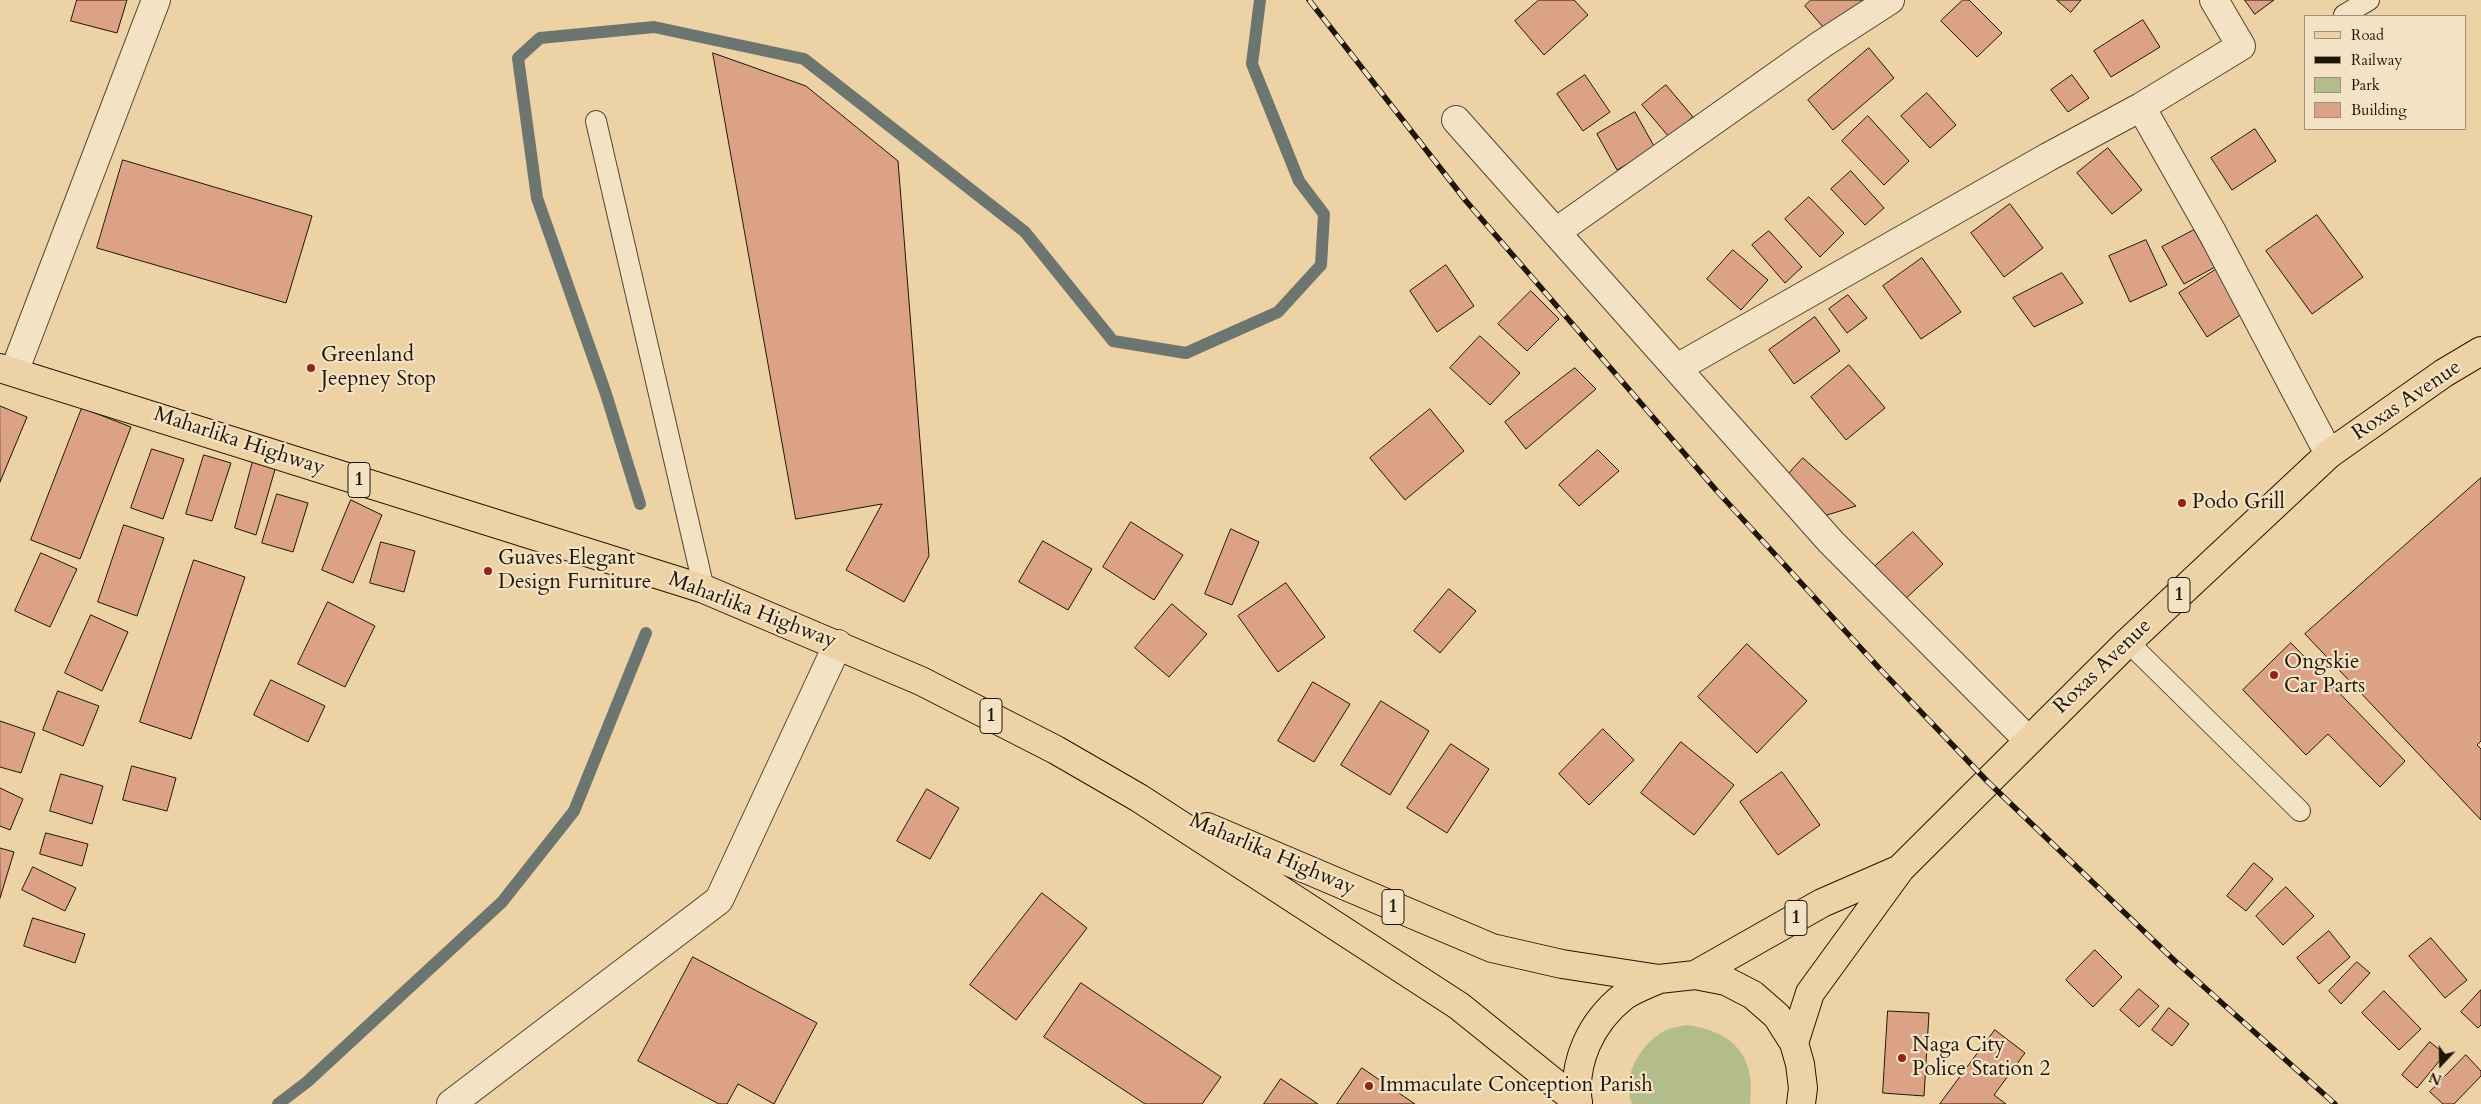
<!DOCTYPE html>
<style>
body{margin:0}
#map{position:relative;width:2481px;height:1104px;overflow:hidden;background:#ecd2a5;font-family:Cardo,serif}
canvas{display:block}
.legend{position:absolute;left:2304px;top:15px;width:162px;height:115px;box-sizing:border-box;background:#f3e2c4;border:1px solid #9f9079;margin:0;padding:6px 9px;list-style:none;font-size:15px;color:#201608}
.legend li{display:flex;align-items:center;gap:10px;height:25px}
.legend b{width:25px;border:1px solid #9f9079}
.north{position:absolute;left:2416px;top:1039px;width:50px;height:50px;-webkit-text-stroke:4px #f3e2c4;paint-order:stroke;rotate:201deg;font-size:14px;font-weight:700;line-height:20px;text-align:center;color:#201608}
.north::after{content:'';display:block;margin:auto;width:18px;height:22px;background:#201608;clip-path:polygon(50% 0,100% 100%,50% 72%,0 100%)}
</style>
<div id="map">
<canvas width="2481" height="1104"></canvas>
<ul class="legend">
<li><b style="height:6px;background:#ecd2a5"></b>Road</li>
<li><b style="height:6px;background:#201608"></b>Railway</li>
<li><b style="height:14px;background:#b2bd8b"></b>Park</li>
<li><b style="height:14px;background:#dca285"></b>Building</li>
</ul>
<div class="north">N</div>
</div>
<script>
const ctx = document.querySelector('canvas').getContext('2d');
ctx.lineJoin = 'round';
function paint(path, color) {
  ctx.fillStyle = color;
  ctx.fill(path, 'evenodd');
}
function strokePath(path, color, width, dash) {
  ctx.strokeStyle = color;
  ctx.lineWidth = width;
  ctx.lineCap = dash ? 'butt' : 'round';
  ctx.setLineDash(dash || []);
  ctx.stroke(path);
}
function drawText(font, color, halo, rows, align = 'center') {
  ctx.font = font + ' Cardo,serif';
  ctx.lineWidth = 4.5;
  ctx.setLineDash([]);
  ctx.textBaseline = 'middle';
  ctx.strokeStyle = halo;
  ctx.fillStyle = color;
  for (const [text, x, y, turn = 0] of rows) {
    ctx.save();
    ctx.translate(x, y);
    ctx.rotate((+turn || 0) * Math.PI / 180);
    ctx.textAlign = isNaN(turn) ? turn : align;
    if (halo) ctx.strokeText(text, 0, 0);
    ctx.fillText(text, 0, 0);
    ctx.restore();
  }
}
paint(new Path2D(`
 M1686 1025C1733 1031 1756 1055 1750 1104H1632C1621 1076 1640 1045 1664 1031 1670 1028 1679 1027 1686 1025Z`), '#b2bd8b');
strokePath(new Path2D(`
 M640 504 606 394 537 198 518 58 540 38 654 27 804 59 1025 232 1113 341 1186 353 1278 312 1321 265 1324 214 1299 181 1252 64 1260 0
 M278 1104 307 1082 502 902 574 811 646 633`), '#6c756f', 12);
const building = new Path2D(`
 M77 0H127L117 33 71 21Z
 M1539 0H1574L1588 15 1544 55 1515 21Z
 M1811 0H1869L1829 34 1805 6Z
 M1963 0H1969L2002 33 1977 57 1941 21Z
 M2057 0H2081L2071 12Z
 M2245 0H2274L2255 14Z
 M2143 20 2160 47 2111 77 2094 51Z
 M1869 48 1894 78 1833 130 1808 100Z
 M713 53 806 86 898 161 929 556 904 602 846 570 882 504 796 519Z
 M1585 75 1610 112 1583 131 1557 94Z
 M2072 75 2089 98 2068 112 2051 90Z
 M1666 85 1693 117 1669 137 1642 105Z
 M1927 93 1956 125 1930 148 1901 116Z
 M1635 112 1655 148 1617 170 1597 134Z
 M1868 116 1909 161 1884 185 1842 141Z
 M2255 129 2276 161 2232 190 2211 158Z
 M2108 148 2142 190 2112 214 2077 173Z
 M123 160 312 216 286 303 97 248Z
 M1851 171 1884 208 1865 225 1831 189Z
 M1809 197 1844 233 1820 257 1785 219Z
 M2010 204 2043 248 2004 277 1971 233Z
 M2317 215 2363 277 2312 314 2266 251Z
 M2194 230 2215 267 2184 284 2162 247Z
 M1769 231 1802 267 1785 283 1752 245Z
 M2146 240 2167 285 2130 302 2109 256Z
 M1733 250 1768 280 1741 310 1707 279Z
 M1922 258 1961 312 1921 339 1883 286Z
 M1446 265 1474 306 1437 332 1410 291Z
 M2220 267 2248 310 2207 337 2179 293Z
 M2062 273 2083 303 2034 327 2013 298Z
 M1531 291 1559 319 1527 351 1498 324Z
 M1848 295 1867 318 1847 333 1829 309Z
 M1815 317 1840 351 1794 384 1769 350Z
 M1480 336 1520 373 1490 405 1450 368Z
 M1849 365 1885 408 1846 440 1811 397Z
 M1575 368 1596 389 1526 449 1505 422Z
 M0 406 27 417 0 482Z
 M82 408 131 427 80 559 31 540Z
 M1430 409 1464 451 1405 500 1370 458Z
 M152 449 184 459 163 519 131 508Z
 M1598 450 1619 471 1579 506 1559 485Z
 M204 455 231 463 212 521 186 514Z
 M1803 458 1856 506 1824 516 1784 479Z
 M253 461 276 466 256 535 235 528Z
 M2481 478V741L2477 745 2481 749V820L2305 634Z
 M277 494 308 503 293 552 262 543Z
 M351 500 382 515 353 583 322 570Z
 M1131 522 1183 555 1154 600 1103 567Z
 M124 525 164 538 137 616 98 602Z
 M1231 529 1259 542 1232 605 1205 594Z
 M1913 532 1943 564 1903 601 1873 568Z
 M1043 541 1092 569 1068 610 1019 582Z
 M381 542 415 551 404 592 370 583Z
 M41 553 77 569 50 627 15 611Z
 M194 560 245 577 191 739 140 722Z
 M1286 583 1325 637 1278 672 1238 616Z
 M1449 589 1476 611 1440 653 1414 631Z
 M328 602 375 626 345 687 298 664Z
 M1172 604 1207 634 1169 677 1135 648Z
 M91 615 128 632 102 691 65 673Z
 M2291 643 2405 761 2380 787 2328 734 2306 755 2243 690Z
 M1747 644 1807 701 1757 753 1698 697Z
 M271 680 325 706 308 742 254 715Z
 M1313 682 1350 704 1314 762 1278 741Z
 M58 691 99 706 83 746 43 730Z
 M1381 701 1429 731 1390 795 1341 765Z
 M0 721 35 733 21 773 0 767Z
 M1603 729 1634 760 1589 805 1559 774Z
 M1681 742 1734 785 1694 835 1641 793Z
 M1451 744 1489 769 1447 833 1407 808Z
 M132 766 176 778 167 811 123 800Z
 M1782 772 1820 825 1778 855 1740 802Z
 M61 774 103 786 92 824 50 811Z
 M0 788 23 799 10 830 0 826Z
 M927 789 959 808 930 859 897 841Z
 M46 833 88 844 82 866 40 854Z
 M0 848 14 852 0 898Z
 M2254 863 2273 879 2246 911 2227 896Z
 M33 867 76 888 65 911 22 890Z
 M2286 887 2314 916 2283 945 2256 916Z
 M1042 893 1087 928 1016 1020 970 985Z
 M33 918 85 934 75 963 24 946Z
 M2329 931 2350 957 2319 984 2297 958Z
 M2431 938 2467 980 2445 998 2409 956Z
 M2095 950 2122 977 2093 1007 2066 980Z
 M693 957 817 1023 774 1104 738 1084 727 1104H719L638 1061Z
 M2357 962 2370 973 2341 1004 2329 991Z
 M1081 983 1221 1077 1202 1104H1145L1044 1037Z
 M2139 989 2159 1006 2139 1027 2120 1010Z
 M2481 990V1025L2478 1028 2461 1012Z
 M2384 991 2421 1029 2399 1050 2362 1013Z
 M2169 1008 2189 1024 2172 1046 2152 1030Z
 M1888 1011 1929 1013 1924 1096 1883 1093Z
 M1995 1030 2025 1053 1994 1095 2006 1104H1940Z
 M2430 1042 2445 1054 2417 1088 2402 1075Z
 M2466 1055 2481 1071V1076L2454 1104H2443L2430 1092Z
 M1362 1068 1415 1104H1337Z
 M1281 1079 1318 1104H1264Z`);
paint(building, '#dca285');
strokePath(building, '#201608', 1);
const lane = new Path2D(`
 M2344 15 2369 0
 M596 121 704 589
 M2128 642 2300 811`);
const street = new Path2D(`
 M2141 107 2213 234 2329 454
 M1456 120 1831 542 2028 740
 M1556 232 1822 44 1890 0
 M1677 368 2048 157 2141 107 2241 46 2214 0
 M14 372 156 0
 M451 1104 719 900 838 644`);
const primary = new Path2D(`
 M0 368 704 589 921 681 1056 750 1139 798 1459 1006 1578 1102
 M1207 827 1492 948 1562 964 1659 979 1695 975 1726 981 1753 995 1777 1016 1794 1043 1800 1064 1803 1088 1801 1104
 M1695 975 1822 903 1900 869
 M1794 1043 1810 993 1901 868 2128 642 2329 454 2444 373 2481 351
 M1578 1104C1572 1062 1591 1022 1624 996 1634 989 1648 984 1659 979`);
strokePath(lane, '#53452f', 22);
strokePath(street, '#53452f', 30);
strokePath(primary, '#201608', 30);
strokePath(lane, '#f3e2c4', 20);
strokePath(street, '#f3e2c4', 28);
strokePath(primary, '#ecd2a5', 28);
const rail = new Path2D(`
 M1309 0 1466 201 1716 490 1880 669 1988 782 2175 961 2335 1104`);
strokePath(rail, '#201608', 5.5);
strokePath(rail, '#f3e2c4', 4, [11]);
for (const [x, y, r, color] of [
 [311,368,5,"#8f2418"],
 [2182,503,5,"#8f2418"],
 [488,571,5,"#8f2418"],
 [2274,675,5,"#8f2418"],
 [1902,1058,5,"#8f2418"],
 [1369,1086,5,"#8f2418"]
]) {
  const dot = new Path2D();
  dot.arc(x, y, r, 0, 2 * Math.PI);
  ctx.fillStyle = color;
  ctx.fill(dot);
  strokePath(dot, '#f3e2c4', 2);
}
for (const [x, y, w] of [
 [359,480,22],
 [2179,595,22],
 [991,716,22],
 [1393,907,22],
 [1796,918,22]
]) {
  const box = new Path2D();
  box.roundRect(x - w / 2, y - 17.5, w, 35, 4);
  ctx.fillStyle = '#f3e2c4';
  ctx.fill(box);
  strokePath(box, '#201608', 1);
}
drawText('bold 20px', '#201608', null, [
 ["1",359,480],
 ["1",2179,595],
 ["1",991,716],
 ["1",1393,907],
 ["1",1796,918]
]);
drawText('21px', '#201608', '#f3e2c4', [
 ["Greenland",321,356],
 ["Jeepney Stop",321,380],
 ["Podo Grill",2192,503],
 ["Guaves Elegant",498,559],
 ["Design Furniture",498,583],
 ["Ongskie",2284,663],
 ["Car Parts",2284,687],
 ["Naga City",1912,1046],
 ["Police Station 2",1912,1070],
 ["Immaculate Conception Parish",1379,1086]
], 'left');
drawText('21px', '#201608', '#f3e2c4', [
 ["Roxas Avenue",2407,401,-34],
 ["Maharlika Highway",239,442,18],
 ["Maharlika Highway",752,611,21],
 ["Roxas Avenue",2103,667,-44],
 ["Maharlika Highway",1272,855,23]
]);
</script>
